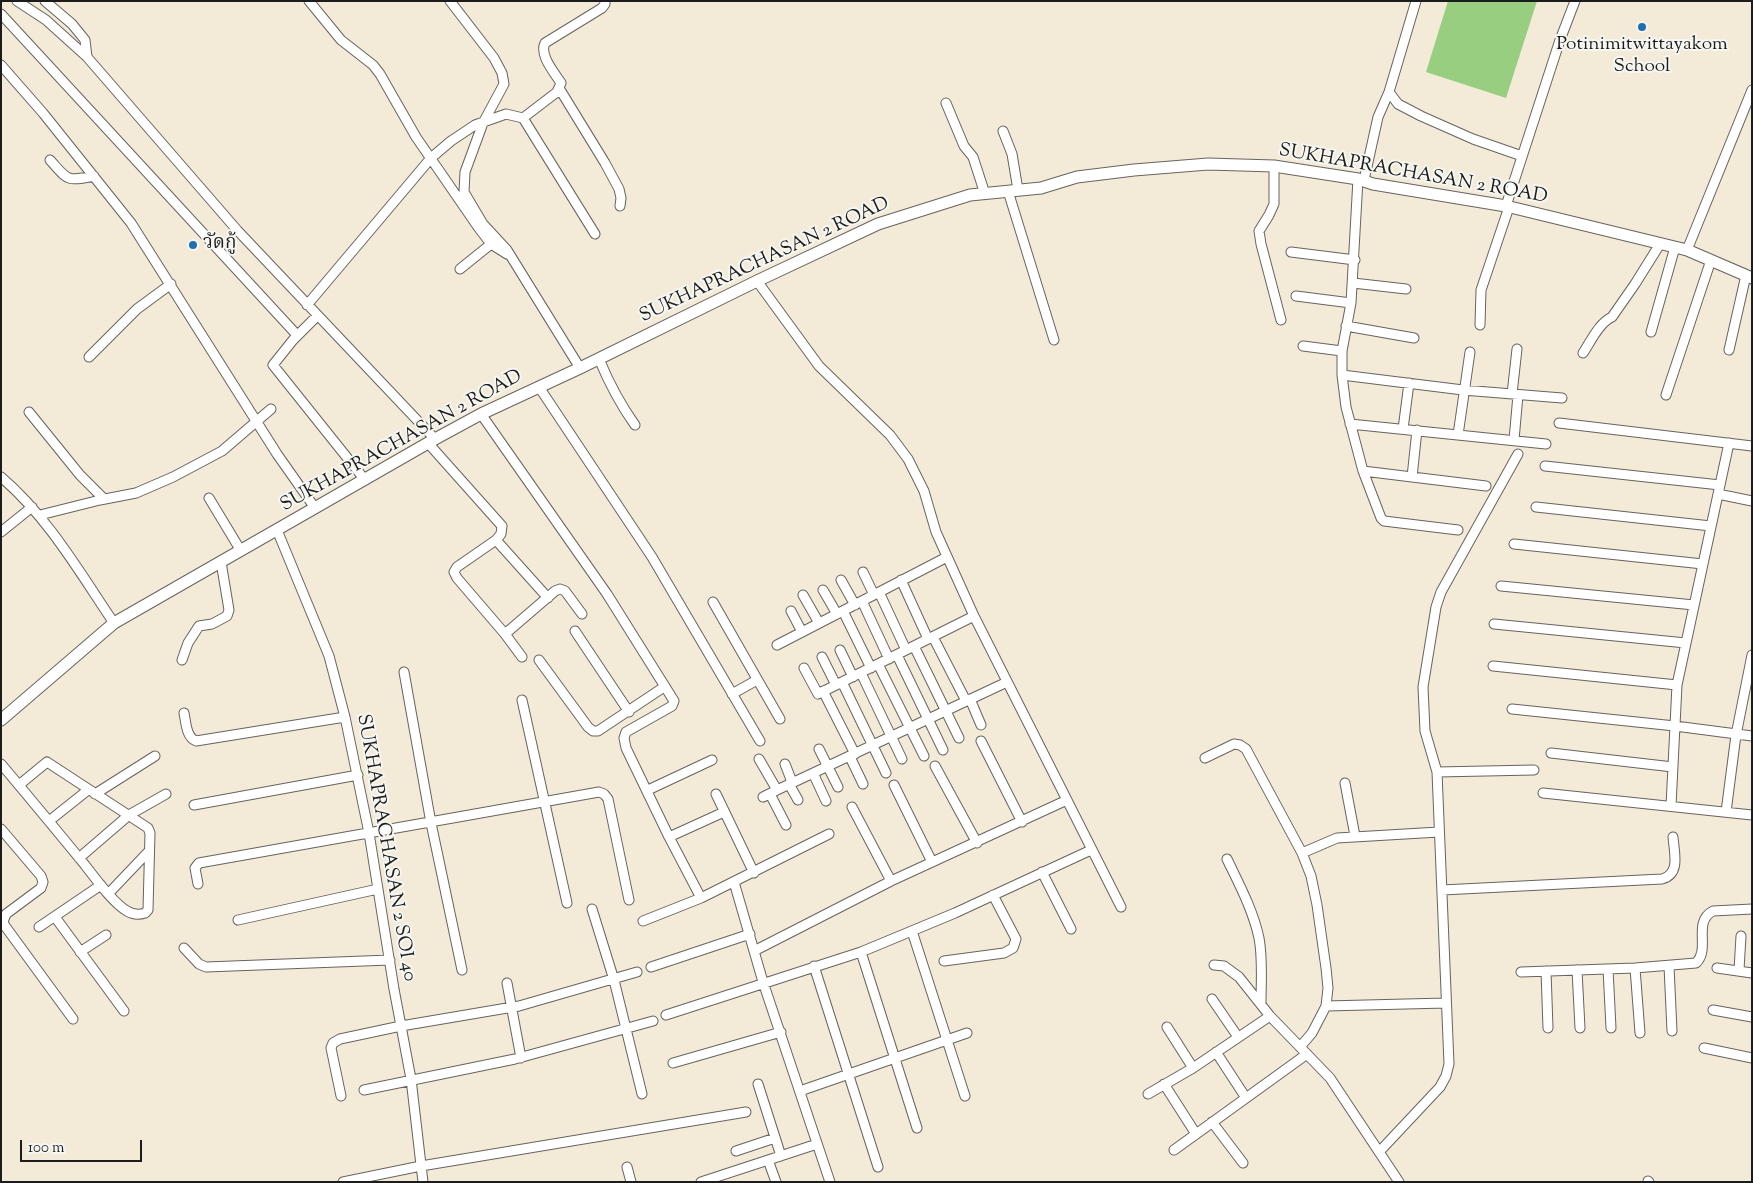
<!DOCTYPE html>
<meta charset="utf-8">
<style>
body{margin:0}
#map{position:relative;width:1753px;height:1183px;overflow:hidden;background:#f3ead8;font-family:"Sorts Mill Goudy",serif}
canvas{display:block}
.frame{position:absolute;inset:0;border:2px solid #1c1c1c;pointer-events:none}
.scale{position:absolute;left:20px;top:1140px;width:122px;height:22px;box-sizing:border-box;border:2px solid #1c1c1c;border-top:0;padding-left:6px;font-size:15px;line-height:18px;white-space:nowrap;color:#1c1c1c;-webkit-text-stroke:4px #f6f6f2;paint-order:stroke}
</style>
<div id="map">
<canvas width="1753" height="1183"></canvas>
<div class="frame"></div>
<div class="scale">100 m</div>
</div>
<script>
const ctx = document.querySelector('canvas').getContext('2d');
ctx.lineJoin = 'round';
function paint(path, color) {
  ctx.fillStyle = color;
  ctx.fill(path, 'evenodd');
}
function strokePath(path, color, width, dash) {
  ctx.strokeStyle = color;
  ctx.lineWidth = width;
  ctx.lineCap = dash ? 'butt' : 'round';
  ctx.setLineDash(dash || []);
  ctx.stroke(path);
}
function drawText(font, color, halo, rows, align = 'center') {
  ctx.font = font + ' "Sorts Mill Goudy","Noto Serif Thai",serif';
  ctx.lineWidth = 4;
  ctx.setLineDash([]);
  ctx.textBaseline = 'middle';
  ctx.strokeStyle = halo;
  ctx.fillStyle = color;
  for (const [text, x, y, turn = 0] of rows) {
    ctx.save();
    ctx.translate(x, y);
    ctx.rotate((+turn || 0) * Math.PI / 180);
    ctx.textAlign = isNaN(turn) ? turn : align;
    if (halo) ctx.strokeText(text, 0, 0);
    ctx.fillText(text, 0, 0);
    ctx.restore();
  }
}
paint(new Path2D(`
 M1448 1H1537L1506 98 1426 72Z`), '#97ce80');
const minor = new Path2D(`
 M17 1 46 20 87 57 237 230 435 439
 M45 1 72 24 85 40 87 57
 M309 1 341 40 373 65 380 74 416 137 478 227 491 244 507 254
 M450 1 494 58 502 73 504 84 483 123 465 172 464 192 483 224 507 250 580 368
 M1 14 297 335
 M1 65 43 113 131 223 277 454 315 508
 M559 88 605 163 619 189 621 198 620 206
 M1389 92 1398 104 1421 116 1473 139 1522 156
 M946 103 964 146 973 157 985 194
 M523 118 557 92 561 83C554 72 539 55 545 43L602 8 605 4V1
 M1003 131 1012 154 1018 190
 M50 160C68 180 66 182 94 176
 M1274 166V204L1269 215 1259 231 1261 244 1281 320
 M1358 179 1351 303 1342 351V375L1346 407 1363 471 1381 518 1384 521 1458 530
 M1364 180 1378 117 1389 92 1416 1
 M1008 191 1054 340
 M1506 206 1560 40 1575 1
 M1687 250 1752 90
 M1291 252 1355 260
 M460 269 491 244
 M757 281 819 366 890 435 908 459 924 491 936 532 974 616 1121 907
 M1353 283 1406 289
 M1296 296 1351 303
 M307 305 431 158 451 141 475 125 506 114 523 118 595 234
 M317 316 293 340 273 365 365 480
 M1480 325 1481 290 1509 207
 M1346 326 1414 338
 M1651 332 1675 247
 M1303 346 1342 351
 M1729 350 1746 275
 M1583 353C1591 341 1599 323 1612 317L1635 284 1660 244
 M89 357 137 309 171 284
 M599 359C609 383 620 404 635 425
 M1342 375 1463 390 1562 398
 M539 387 652 557 760 741
 M1512 394 1517 349
 M1666 395 1711 260
 M29 412 80 475 104 499
 M481 414 607 594 674 701 672 706 626 732 624 738 626 748 669 837 701 898
 M1559 423 1752 446
 M1350 424 1546 444
 M1403 429 1409 383
 M1458 435 1470 352
 M1514 440 1518 395
 M428 443 502 526 501 534 496 540 457 567 454 572 457 578 505 634 522 657
 M1545 466 1720 485
 M1363 471 1486 486
 M1 477C48 517 80 573 114 623
 M1412 477 1417 430
 M1718 494 1752 501
 M209 498 241 551
 M1536 507 1711 526
 M40 515 100 500 136 493 173 477 222 451 271 409
 M277 530 329 656 345 717 369 833 394 989 411 1079 423 1182
 M1 532 32 507
 M496 540 548 598
 M1514 544 1703 564
 M863 572 874 595
 M841 580 855 605
 M901 580 928 639
 M1501 586 1694 605
 M823 590 837 614
 M879 592 906 650
 M803 595 819 623
 M862 601 889 659
 M713 602 780 719
 M791 611 802 632
 M843 611 871 668
 M1494 624 1686 643
 M575 631 629 712
 M505 634 555 591 560 589 565 591 582 614
 M933 637 966 701
 M777 645 947 557
 M914 646 959 738
 M840 650 853 677
 M897 655 943 750
 M822 657 836 685
 M182 660 188 643 199 626 212 624 227 616 229 610 221 562
 M539 660 588 727 593 731H598L664 687
 M878 664 924 756
 M1493 666 1677 685
 M804 668 818 694 974 616
 M404 672 431 823 462 970
 M861 673 902 759
 M842 682 886 773
 M823 691 855 754
 M732 694 757 680
 M970 699 981 725
 M522 700 567 903
 M1512 709 1675 726 1752 736
 M184 713C186 722 186 737 196 741L345 717
 M981 741 1022 822
 M819 749 838 787
 M1551 753 1673 767
 M850 757 863 784
 M1205 758 1234 744 1240 745 1246 749 1302 853 1311 876 1317 905 1326 968 1328 988 1326 1006 1312 1033 1300 1047
 M759 759 777 790 763 797
 M1 764C29 797 57 831 85 865 95 878 113 903 127 911 132 914 139 915 145 913L148 910 150 833 148 828 47 762 19 785
 M785 764 792 782
 M935 766 977 843
 M1437 772 1534 770
 M813 773 826 801
 M1345 783 1355 836
 M789 784 798 800
 M894 785 932 862
 M648 790 712 760
 M777 790 1007 682
 M1543 793 1752 815
 M95 794 155 756
 M716 794 754 873
 M770 794 786 825
 M194 805 358 775
 M1671 806 1677 685 1729 443
 M852 807 891 881
 M1726 812 1736 735 1752 655
 M49 821 88 790
 M1 829 41 876 43 882 41 888 6 914 3 922 5 926 73 1019
 M669 837 724 812
 M1302 853 1337 838 1439 832
 M79 858 129 815 166 794
 M1227 859C1239 884 1253 910 1259 938 1263 959 1261 982 1261 1004
 M1042 872 1071 929
 M734 882 763 982 830 1182
 M198 884 195 868 199 863 599 792 604 794 608 799 629 900
 M1442 890 1662 879C1681 874 1674 852 1673 837
 M109 893 149 851
 M592 909 614 980 642 1094
 M55 917 124 1011
 M238 920 378 889
 M643 921 701 898 829 834
 M39 927 101 885
 M912 931 965 1096
 M184 948 199 964 206 967 390 960
 M754 951 891 881 1067 800
 M80 952 106 935
 M861 952 917 1128
 M944 961 1004 953 1013 948 1016 939 993 895
 M1214 965 1224 966 1239 977 1270 1016 1330 1078 1399 1182
 M814 966 878 1167
 M1669 966 1672 1031
 M651 967 750 934
 M1635 968 1640 1033
 M1717 968 1752 973
 M1608 969 1611 1028
 M1577 970 1580 1028
 M1739 970 1741 936
 M1546 971 1548 1028
 M1521 972 1635 968 1696 963C1711 949 1692 922 1713 911L1752 909
 M507 983 521 1058
 M1212 999 1238 1037
 M1326 1006 1446 1003
 M1713 1010 1752 1017
 M666 1015 861 952 955 913 1091 850
 M1167 1027 1193 1068
 M1704 1048 1752 1058
 M1216 1052 1246 1098
 M673 1063 781 1032
 M758 1084 781 1156
 M1164 1084 1196 1134
 M364 1090 515 1059 653 1021
 M800 1091 967 1033
 M1148 1094 1193 1068 1270 1016
 M341 1096 331 1048 333 1043 340 1039 401 1026 519 1006 637 972
 M1212 1122 1243 1163
 M1174 1150 1307 1054
 M736 1151 775 1138
 M1379 1152 1440 1087 1446 1076 1449 1064 1437 772 1425 731 1423 687 1436 607 1441 592 1518 454
 M768 1160 776 1182
 M627 1167 631 1182
 M1648 1181 1649 1182
 M343 1182 421 1166 746 1112
 M701 1182 817 1144`);
const tertiary = new Path2D(`
 M1 720 114 623 435 439 481 414 580 368 757 281 878 224 970 195 1041 188 1077 177 1134 170 1208 164 1274 166 1358 179 1373 184 1506 206 1687 250 1752 278`);
strokePath(minor, '#67645e', 11);
strokePath(tertiary, '#67645e', 13);
strokePath(minor, '#fff', 9);
strokePath(tertiary, '#fff', 11);
for (const [x, y, r, color] of [
 [1642,27,5,"#1f6fb2"],
 [193,245,5,"#1f6fb2"]
]) {
  const dot = new Path2D();
  dot.arc(x, y, r, 0, 2 * Math.PI);
  ctx.fillStyle = color;
  ctx.fill(dot);
  strokePath(dot, '#f6f6f2', 2);
}
drawText('19px', '#1c1c1c', '#f6f6f2', [
 ["Potinimitwittayakom",1642,46],
 ["School",1642,68],
 ["วัดกู้",203,245,"left"]
]);
drawText('19px', '#1c1c1c', '#f6f6f2', [
 ["SUKHAPRACHASAN 2 ROAD",1413,175,10],
 ["SUKHAPRACHASAN 2 ROAD",765,261,-25],
 ["SUKHAPRACHASAN 2 ROAD",402,442,-29],
 ["SUKHAPRACHASAN 2 SOI 40",385,848,80]
]);
</script>
